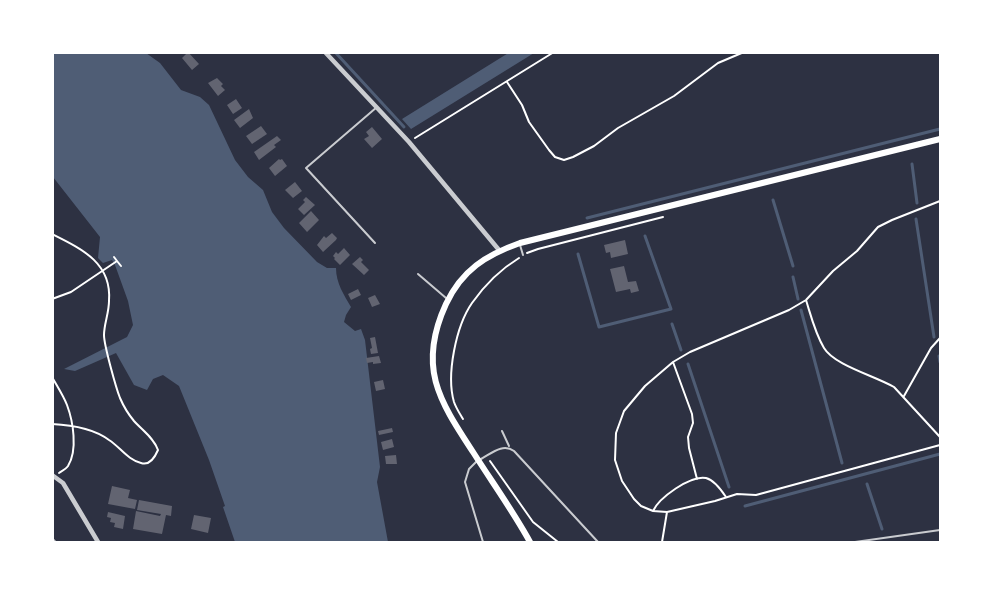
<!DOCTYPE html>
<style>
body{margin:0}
#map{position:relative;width:993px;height:595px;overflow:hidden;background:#2d3142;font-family:"Source Sans 3",sans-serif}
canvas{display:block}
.frame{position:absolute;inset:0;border:54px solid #fff;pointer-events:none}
</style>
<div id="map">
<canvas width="993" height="595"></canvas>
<div class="frame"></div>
</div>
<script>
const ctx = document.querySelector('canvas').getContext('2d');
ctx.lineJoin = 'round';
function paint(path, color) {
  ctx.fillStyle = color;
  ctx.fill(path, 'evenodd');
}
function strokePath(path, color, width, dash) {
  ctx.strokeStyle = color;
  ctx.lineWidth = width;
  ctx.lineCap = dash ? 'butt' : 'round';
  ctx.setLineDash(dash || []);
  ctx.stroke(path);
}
paint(new Path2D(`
 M510 52 534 53 411 129 402 119Z
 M53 53H146L160 63 181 90 200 97 209 105 235 160 248 177 263 190 272 212 284 228 317 262 327 268H336C336 283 344 295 351 307L346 315 344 322 355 331 361 329 365 340 380 467 377 482 388 542H235L223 507 225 506 209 460 179 386 163 375 153 379 147 390 134 385 116 353 75 371 64 369 127 337 133 325 128 301 115 265 112 260 103 263 98 258 100 237 53 177Z`), '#4f5d75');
strokePath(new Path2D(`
 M335 52 404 127
 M912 164 917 203
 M773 200 793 266
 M587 218 940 129
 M916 219 934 337
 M578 254 599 327 671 309 645 236
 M793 277 798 299
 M801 310 842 463
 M672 324 681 350
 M939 356 940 362
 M688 364 729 487
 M867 484 882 529
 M745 506 940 454`), '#4f5d75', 3);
paint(new Path2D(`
 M188 52 199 64 192 70 182 58Z
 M217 78 223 84 221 86 225 90 218 96 208 83Z
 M236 99 242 108 233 114 227 105Z
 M249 109 253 118 240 128 234 120Z
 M261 126 267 134 252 144 246 136Z
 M372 127 382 139 372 148 364 139 369 136 366 132Z
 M277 136 281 140 274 145 276 147 259 160 254 152Z
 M279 159 280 160 282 159 287 166 275 176 269 168Z
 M295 182 302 191 293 198 285 190Z
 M306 197 315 205 304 215 298 209 305 202 303 200Z
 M311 211 319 220 307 232 299 223Z
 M332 233 337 238 336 240 323 252 317 245 324 236 326 238Z
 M625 240 628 254 611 258 610 252 606 253 604 245Z
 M344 248 350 255 340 265 334 259 335 258 333 256 336 252 338 254Z
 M360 257 363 260 361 262 369 270 364 275 352 264Z
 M624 266 628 282 636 281 639 291 631 293 630 289 616 292 610 269Z
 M358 289 361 295 351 300 348 294Z
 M375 295 380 304 372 307 368 298Z
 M375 337 378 353 371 354 370 349 372 348 370 338Z
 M379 356 381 363 373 364V362L367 363 366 358Z
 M383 380 385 389 376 391 374 382Z
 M392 428 393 432 379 435 378 431Z
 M392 439 394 447 383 450 381 442Z
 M396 455 397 464H386L385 456Z
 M112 486 130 490 128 498 137 500 135 509 108 504Z
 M139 500 172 506 171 516 166 515 162 534 133 529 136 511 160 516 161 514 137 510Z
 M108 512 125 516 123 529 114 527 115 523 110 522 111 518 107 517Z
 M194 515 211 518 208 533 191 529Z`), '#626471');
strokePath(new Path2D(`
 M507 82 522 105 529 122 549 150 555 157 564 160 573 157 594 146 618 128 674 96 718 63 744 52
 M415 138 554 52
 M940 201 892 220 878 227 857 251 833 271 806 300 789 310 690 352 673 362 645 386 624 411 616 433 615 460 622 481 634 499 641 506 653 511 667 512 715 501 737 494 756 495 940 445
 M52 234C82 249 112 263 109 301 109 313 104 324 104 335 104 345 116 388 120 398 123 405 129 415 134 421 142 430 154 438 158 450 155 457 150 466 141 463 128 460 120 447 109 440 93 428 72 425 52 424
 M527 253 538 249 663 217
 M117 261 121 266
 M52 299 71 292 117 261 114 257
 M806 300C811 316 815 333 824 348 834 365 875 376 894 387L940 437
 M673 362 692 414 693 423 688 437 689 448 697 479
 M52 377C57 386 63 395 67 405 73 421 78 450 68 466 66 469 62 471 59 473
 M904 396 931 348 940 338
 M463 419C460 414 456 408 454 402 446 375 456 326 472 303 484 286 501 269 519 258
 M490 461 533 522 558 542
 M653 511C659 498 690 475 706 478 714 480 722 491 726 497
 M662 542 667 512`), '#fff', 2);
strokePath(new Path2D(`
 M375 243 306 168 377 107
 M520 245 523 255
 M418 274 446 298
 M502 431 509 446
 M481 459C492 453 503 443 514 451L598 542
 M477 461 469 469 465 482 483 542
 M855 542 940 530`), '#caccd0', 2);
strokePath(new Path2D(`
 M325 52 409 142 499 250
 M52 475 63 483 98 542
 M52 540 54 542`), '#caccd0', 4.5);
strokePath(new Path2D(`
 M530 542C513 511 492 482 473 452 439 400 417 367 446 304 462 270 486 255 520 243L940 139`), '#fff', 6);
</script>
